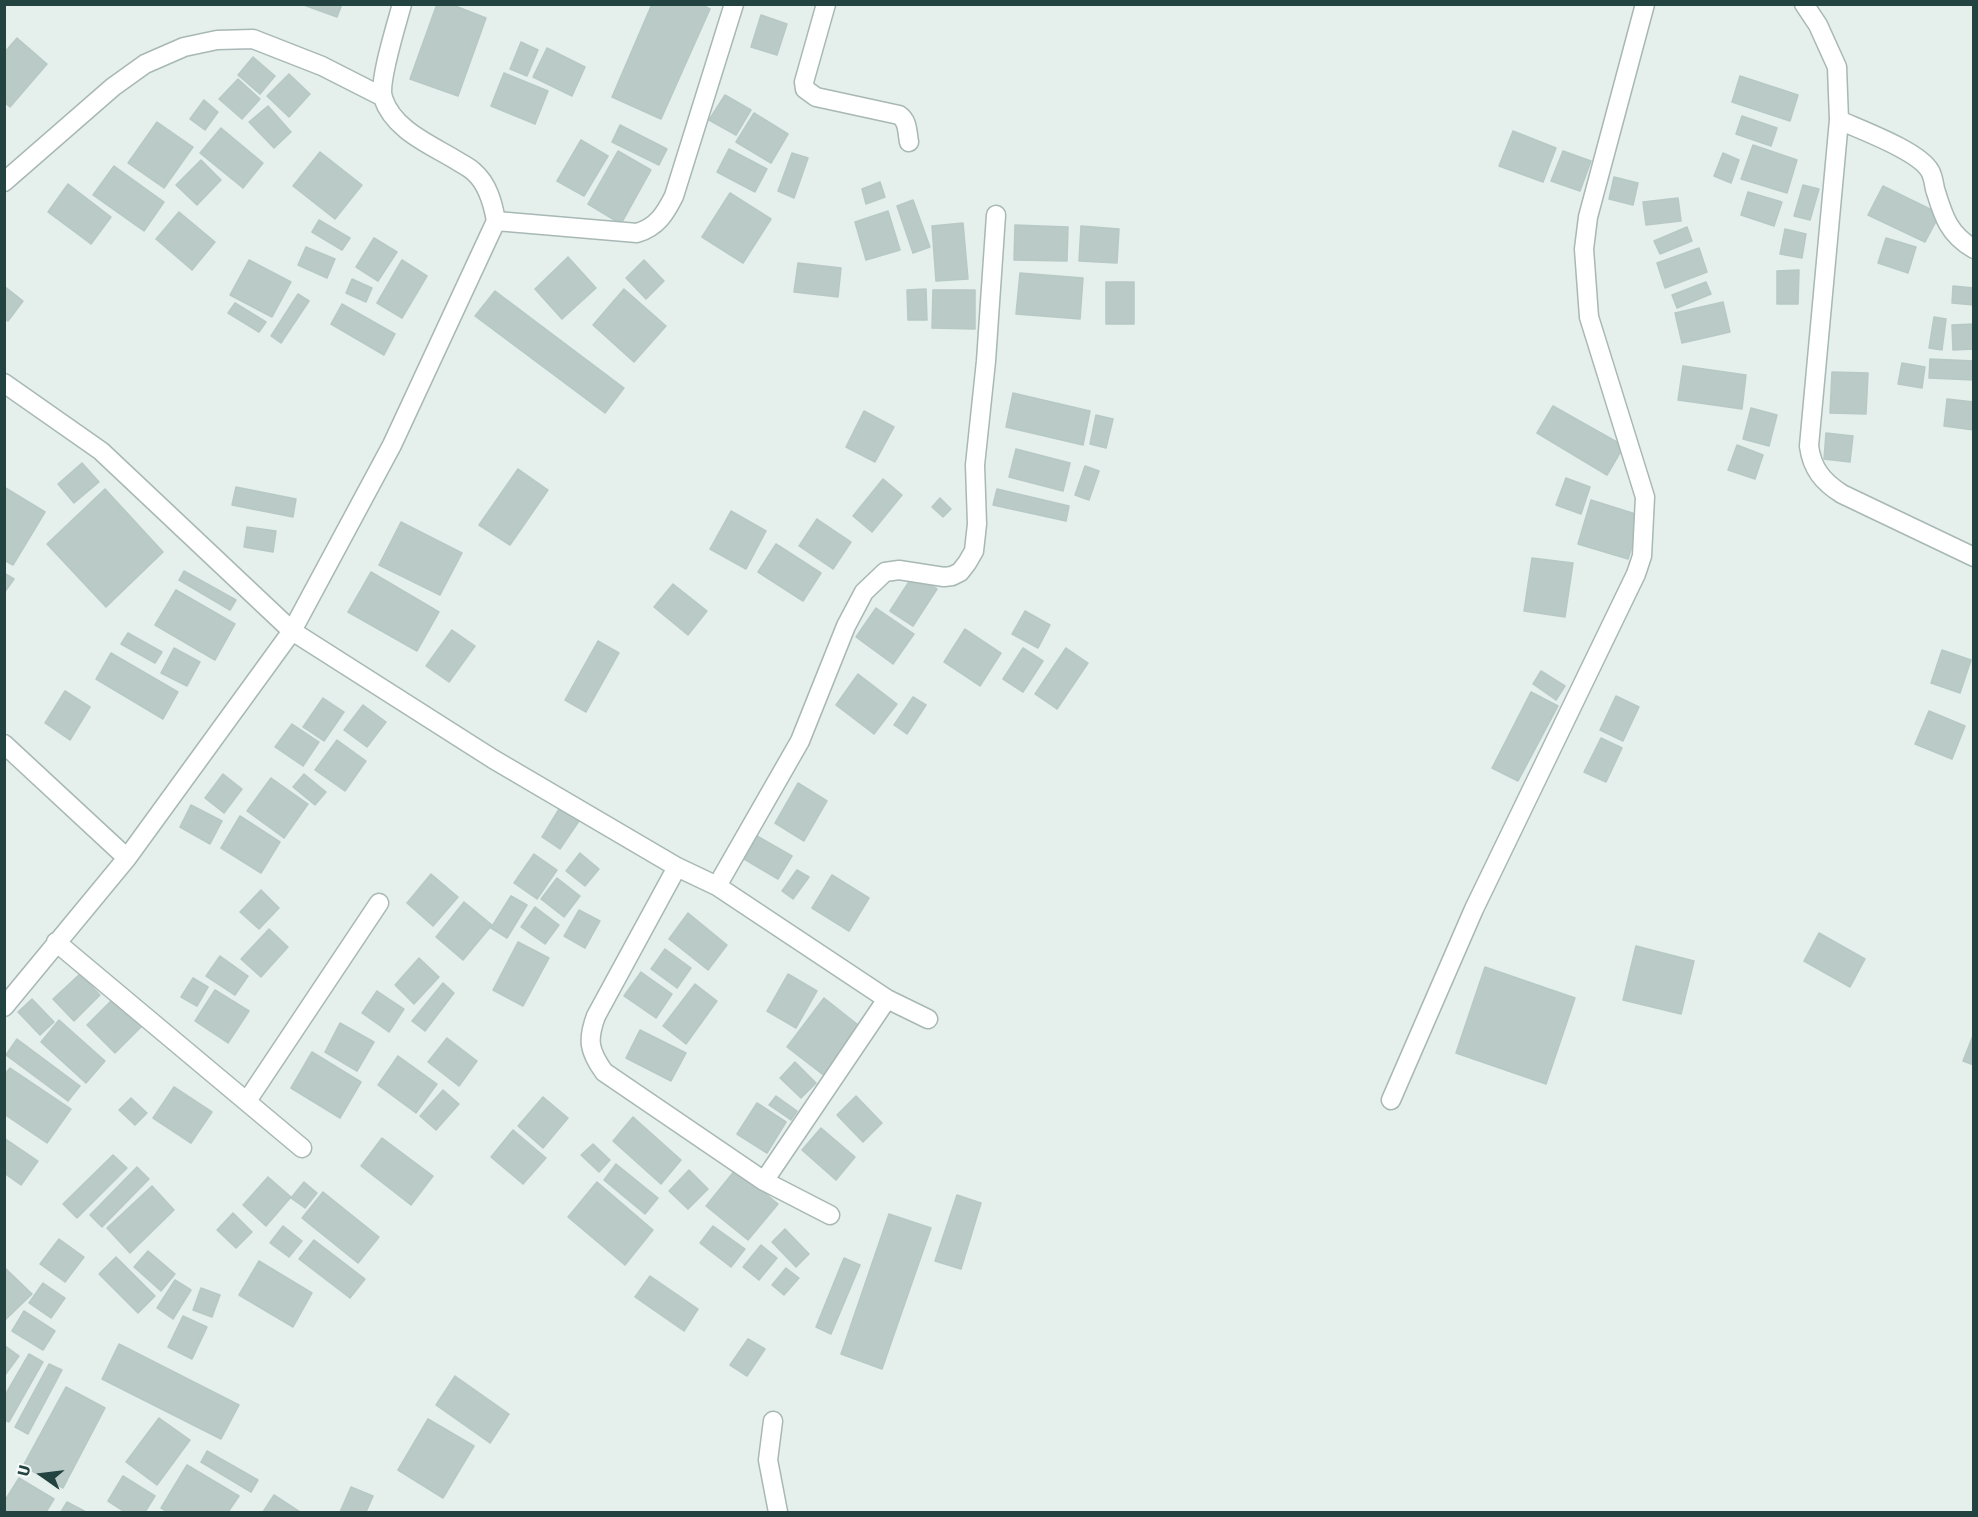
<!DOCTYPE html>
<style>
body{margin:0}
#map{position:relative;width:1978px;height:1517px;overflow:hidden;background:#e5efec;font-family:"Fira Sans",sans-serif}
canvas{display:block}
.frame{position:absolute;inset:0;border:6px solid #22433f;pointer-events:none}
.north{position:absolute;left:12px;top:1445px;width:60px;height:60px;-webkit-text-stroke:4px #f6fbf9;paint-order:stroke;rotate:284deg;font-size:16px;font-weight:700;line-height:24px;text-align:center;color:#22433f}
.north::after{content:'';display:block;margin:auto;width:21px;height:27px;background:#22433f;clip-path:polygon(50% 0,100% 100%,50% 72%,0 100%)}
</style>
<div id="map">
<canvas width="1978" height="1517"></canvas>
<div class="frame"></div>
<div class="north">U</div>
</div>
<script>
const ctx = document.querySelector('canvas').getContext('2d');
ctx.lineJoin = 'round';
function paint(path, color) {
  ctx.fillStyle = color;
  ctx.fill(path, 'evenodd');
}
function strokePath(path, color, width, dash) {
  ctx.strokeStyle = color;
  ctx.lineWidth = width;
  ctx.lineCap = dash ? 'butt' : 'round';
  ctx.setLineDash(dash || []);
  ctx.stroke(path);
}
const building = new Path2D(`
 M301 4H342L337 17Z
 M437 4H450L486 18 458 96 410 79Z
 M652 4H700L710 9 661 119 612 97Z
 M761 15 787 24 777 55 751 47Z
 M17 38 47 64 10 107 4 102V53Z
 M521 42 538 50 527 76 510 69Z
 M547 48 585 67 572 96 533 77Z
 M253 57 275 76 260 94 238 75Z
 M504 73 548 91 535 124 491 106Z
 M289 74 310 94 289 117 267 96Z
 M1740 76 1798 95 1790 121 1732 102Z
 M238 79 260 99 242 119 219 99Z
 M725 95 751 110 736 135 709 120Z
 M204 100 218 112 205 130 190 119Z
 M268 106 291 132 274 148 249 122Z
 M754 113 788 134 771 163 736 142Z
 M1742 116 1777 128 1771 146 1736 134Z
 M157 122 193 147 164 188 128 163Z
 M620 125 667 149 659 165 612 142Z
 M221 128 263 163 243 188 200 153Z
 M1513 131 1556 148 1543 182 1499 166Z
 M581 140 608 156 584 196 557 181Z
 M1753 145 1797 160 1787 193 1741 179Z
 M729 149 767 169 755 192 717 172Z
 M618 151 651 170 621 224 588 204Z
 M1563 151 1591 161 1580 191 1551 181Z
 M320 152 362 185 335 219 293 186Z
 M792 153 808 158 794 198 778 191Z
 M1723 153 1739 160 1731 183 1714 176Z
 M201 160 221 180 197 205 176 185Z
 M114 166 164 202 144 231 93 195Z
 M1614 177 1638 183 1633 205 1609 199Z
 M880 182 885 197 866 204 862 189Z
 M68 184 111 217 91 244 48 212Z
 M1803 185 1819 189 1810 220 1794 216Z
 M1883 186 1940 214 1925 242 1868 215Z
 M1748 192 1782 202 1774 226 1741 215Z
 M730 193 771 219 743 263 702 237Z
 M1678 198 1681 221 1646 225 1643 202Z
 M913 200 930 247 913 253 897 206Z
 M888 211 900 250 866 260 855 222Z
 M179 212 215 242 192 270 156 239Z
 M319 220 350 238 342 250 312 232Z
 M963 223 968 279 936 281 932 226Z
 M1015 225 1068 227 1067 261 1014 260Z
 M1081 226 1119 229 1117 263 1079 261Z
 M1687 227 1692 241 1660 254 1654 241Z
 M1785 229 1806 234 1802 258 1780 254Z
 M374 238 397 252 378 281 356 267Z
 M1886 238 1916 247 1908 273 1878 263Z
 M306 247 335 259 327 278 298 265Z
 M1699 248 1707 272 1665 288 1657 263Z
 M568 257 596 288 562 319 535 289Z
 M249 260 291 282 272 317 230 295Z
 M402 260 427 276 402 318 377 303Z
 M644 260 664 281 646 299 626 278Z
 M798 263 841 268 838 297 794 292Z
 M1799 270 1798 304H1777V271Z
 M1020 273 1083 278 1080 319 1016 314Z
 M352 279 372 288 366 302 346 293Z
 M1106 282H1134V324H1106Z
 M1706 282 1711 294 1677 308 1672 295Z
 M4 286 23 301 8 321 4 319Z
 M1953 286 1974 288V305L1952 303Z
 M624 289 666 326 634 362 593 325Z
 M926 289 927 320H908L907 290Z
 M933 290H975V329L932 328Z
 M495 291 624 388 605 413 475 316Z
 M298 294 309 301 281 343 271 336Z
 M1723 302 1730 332 1682 343 1675 313Z
 M235 303 266 322 259 332 228 313Z
 M342 304 395 334 384 355 331 324Z
 M1934 317 1946 319 1942 350 1929 348Z
 M1974 324V349L1953 350 1952 325Z
 M1930 359 1974 361V380L1929 378Z
 M1902 363 1925 367 1922 388 1898 384Z
 M1683 366 1746 375 1742 409 1678 400Z
 M1832 372 1868 373 1866 414 1830 413Z
 M1013 393 1090 411 1083 445 1006 427Z
 M1947 399 1974 402V430L1944 426Z
 M1553 406 1624 446 1607 475 1537 433Z
 M1751 408 1777 415 1769 446 1743 439Z
 M864 411 894 427 875 462 846 447Z
 M1096 415 1113 419 1106 448 1090 444Z
 M1826 433 1853 436 1850 462 1824 459Z
 M1737 445 1763 455 1755 479 1728 470Z
 M1016 449 1070 463 1063 491 1009 477Z
 M82 463 99 482 74 503 58 484Z
 M1085 466 1099 471 1089 500 1075 495Z
 M518 469 548 490 510 545 479 525Z
 M1566 478 1590 487 1581 514 1556 505Z
 M883 479 902 495 872 532 853 516Z
 M4 487 45 512 13 565 4 560Z
 M236 487 296 499 293 517 232 505Z
 M105 489 163 552 106 607 47 544Z
 M997 489 1069 506 1066 521 993 505Z
 M940 498 951 509 943 517 932 507Z
 M1591 500 1642 516 1628 559 1578 544Z
 M731 511 766 531 746 569 710 549Z
 M817 519 851 542 833 569 799 546Z
 M401 522 462 553 440 595 379 565Z
 M247 527 276 531 273 552 244 547Z
 M776 544 821 573 803 601 758 572Z
 M1532 558 1573 563 1565 617 1524 611Z
 M184 571 236 600 230 610 179 580Z
 M371 572 439 612 417 651 348 612Z
 M4 573 14 579 4 593Z
 M914 574 937 589 913 626 890 611Z
 M673 584 707 611 688 635 654 607Z
 M176 590 235 624 215 660 155 625Z
 M876 608 914 634 893 664 856 637Z
 M1025 611 1050 625 1038 648 1012 634Z
 M965 629 1001 653 980 686 944 662Z
 M452 630 475 646 449 682 426 666Z
 M128 633 162 652 155 663 121 644Z
 M598 641 619 653 586 712 565 700Z
 M174 648 200 662 187 686 161 673Z
 M1023 648 1043 661 1023 692 1003 679Z
 M1066 648 1088 663 1057 709 1035 694Z
 M1942 650 1971 660 1960 693 1931 683Z
 M111 653 178 692 163 719 96 679Z
 M1541 671 1565 686 1556 700 1533 684Z
 M858 674 897 704 874 734 836 705Z
 M65 691 90 707 70 740 45 723Z
 M1531 692 1558 706 1518 781 1492 768Z
 M1616 696 1639 707 1623 741 1600 730Z
 M913 697 926 705 907 734 894 725Z
 M323 698 344 712 324 741 303 727Z
 M363 705 386 722 367 747 344 730Z
 M1929 711 1965 726 1952 759 1915 744Z
 M292 724 319 742 303 766 275 747Z
 M1601 738 1622 748 1606 782 1584 772Z
 M337 740 366 761 345 791 315 770Z
 M223 774 242 789 224 813 205 798Z
 M304 774 326 792 315 805 293 787Z
 M271 778 308 804 284 838 247 811Z
 M798 783 827 801 804 841 775 823Z
 M191 805 222 821 210 844 180 827Z
 M559 809 579 821 560 849 542 837Z
 M240 816 280 842 261 873 221 848Z
 M757 836 792 856 778 879 744 859Z
 M580 853 599 869 585 886 566 871Z
 M534 854 557 870 537 899 514 883Z
 M797 870 809 877 793 899 782 891Z
 M431 874 458 897 433 926 407 903Z
 M832 875 869 898 849 931 812 908Z
 M557 878 580 896 564 917 541 899Z
 M261 890 279 908 259 929 240 912Z
 M511 896 527 905 507 938 491 928Z
 M464 902 492 925 463 960 436 937Z
 M535 907 559 925 545 944 521 927Z
 M579 910 600 921 585 948 564 936Z
 M688 913 727 945 708 970 669 939Z
 M269 929 288 947 261 977 241 959Z
 M1819 933 1865 959 1850 987 1804 961Z
 M518 942 549 958 523 1006 493 990Z
 M1636 946 1694 961 1681 1014 1623 1000Z
 M665 949 691 968 677 988 651 969Z
 M220 956 248 976 235 995 206 976Z
 M419 958 439 977 414 1004 395 985Z
 M1485 967 1575 998 1546 1084 1456 1053Z
 M641 972 672 994 656 1018 624 996Z
 M80 974 100 995 74 1021 53 999Z
 M788 974 817 991 796 1028 767 1011Z
 M193 978 208 987 197 1006 181 997Z
 M443 983 454 993 425 1031 412 1021Z
 M695 984 717 1001 686 1044 663 1026Z
 M215 990 249 1011 228 1043 195 1021Z
 M377 991 404 1009 389 1032 362 1013Z
 M116 996 144 1024 115 1053 87 1025Z
 M824 998 862 1028 826 1077 787 1047Z
 M32 999 54 1022 40 1035 18 1012Z
 M59 1020 105 1061 86 1083 41 1042Z
 M340 1023 374 1042 357 1071 325 1052Z
 M640 1030 686 1053 671 1081 626 1058Z
 M1974 1033V1065L1963 1061Z
 M447 1038 477 1061 459 1086 428 1062Z
 M17 1039 80 1086 68 1101 6 1055Z
 M312 1052 361 1082 340 1118 291 1088Z
 M398 1056 437 1084 416 1113 378 1085Z
 M795 1062 816 1083 801 1098 780 1078Z
 M10 1068 71 1109 47 1143 4 1114V1075Z
 M174 1087 212 1112 191 1143 153 1118Z
 M443 1090 459 1104 436 1130 420 1116Z
 M776 1096 797 1111 791 1120 769 1105Z
 M856 1096 882 1123 863 1142 837 1115Z
 M543 1097 568 1118 543 1148 518 1126Z
 M131 1098 147 1113 135 1125 119 1110Z
 M757 1103 786 1122 767 1153 737 1134Z
 M633 1117 681 1160 661 1184 613 1141Z
 M821 1128 855 1157 836 1180 802 1150Z
 M513 1130 546 1158 523 1184 491 1157Z
 M4 1138 38 1161 21 1185 4 1173Z
 M382 1138 433 1176 411 1205 361 1166Z
 M593 1144 610 1160 599 1172 581 1155Z
 M113 1155 127 1168 77 1218 63 1204Z
 M616 1164 658 1198 645 1214 604 1180Z
 M137 1167 149 1179 102 1227 90 1215Z
 M736 1169 778 1204 748 1240 706 1206Z
 M689 1170 708 1189 688 1209 669 1191Z
 M268 1177 291 1197 266 1226 243 1205Z
 M304 1182 317 1193 305 1208 291 1198Z
 M597 1182 653 1230 625 1265 568 1217Z
 M152 1186 174 1210 130 1253 107 1228Z
 M323 1192 379 1237 358 1263 302 1218Z
 M957 1195 981 1203 961 1269 935 1261Z
 M233 1213 252 1232 236 1248 217 1230Z
 M889 1214 931 1228 882 1369 841 1354Z
 M283 1226 302 1241 289 1257 270 1243Z
 M713 1226 745 1249 731 1267 700 1243Z
 M785 1229 809 1254 796 1267 772 1242Z
 M59 1239 84 1257 65 1282 40 1264Z
 M314 1240 365 1279 350 1298 299 1259Z
 M761 1245 777 1258 759 1280 743 1267Z
 M148 1251 175 1274 161 1291 134 1267Z
 M116 1257 155 1296 138 1313 99 1274Z
 M844 1258 860 1265 831 1334 816 1327Z
 M259 1261 312 1293 293 1327 239 1295Z
 M4 1267 32 1294 4 1321Z
 M786 1268 799 1278 784 1295 772 1285Z
 M650 1276 698 1309 684 1331 635 1297Z
 M175 1280 191 1290 173 1319 157 1308Z
 M43 1283 65 1298 51 1318 29 1303Z
 M201 1288 220 1295 212 1317 193 1310Z
 M24 1311 55 1331 43 1350 12 1331Z
 M183 1316 207 1327 192 1359 168 1347Z
 M748 1339 765 1349 747 1376 730 1365Z
 M119 1344 239 1405 221 1439 102 1379Z
 M4 1345 19 1356 5 1375H4Z
 M29 1354 43 1362 9 1422 4 1420V1397Z
 M49 1364 62 1370 28 1434 15 1427Z
 M455 1376 509 1414 490 1443 436 1405Z
 M66 1387 105 1408 63 1488 23 1466Z
 M159 1418 190 1440 157 1485 126 1462Z
 M428 1419 474 1446 443 1498 398 1470Z
 M207 1451 258 1480 251 1492 201 1462Z
 M187 1465 239 1496 228 1512H168L161 1508Z
 M123 1476 155 1496 145 1512H125L108 1501Z
 M19 1478 54 1499 46 1512H4V1502Z
 M351 1487 373 1496 366 1512H340Z
 M274 1495 300 1512H263Z
 M67 1502 86 1512H61Z`);
paint(building, '#bacac6');
strokePath(building, '#b7c9c5', 1.5);
const minor = new Path2D(`
 M826 4 804 82 805 89 816 97 899 115C908 121 907 131 909 142
 M1804 4 1818 25 1837 67 1839 120 1809 446C1812 469 1823 482 1842 494L1974 557
 M1839 120C1861 130 1919 151 1930 171 1933 176 1934 184 1935 189 1943 215 1948 234 1974 249
 M4 182 113 87 145 64 184 47 217 40 253 39 322 66 383 97
 M496 221 637 233C657 227 665 214 674 196L734 4
 M4 383 101 451 292 631 493 759 677 867 717 886 887 999 928 1019
 M4 744 127 858
 M677 867 596 1016C587 1040 589 1051 604 1072L764 1181 830 1215
 M717 886 800 741 846 626 864 592 885 572 899 570 944 577 952 576 960 572 967 563 974 551 977 524 975 465 986 361 996 215
 M56 942 302 1148
 M4 1007 127 858 292 631 392 445 496 221C493 204 488 184 474 172 470 168 464 165 459 162 432 145 394 131 383 98 378 82 397 23 402 4
 M1391 1100 1474 909 1636 574 1642 556 1645 497 1589 317 1584 249 1588 217 1645 4
 M247 1101 379 903
 M764 1181 887 999
 M773 1421 768 1460 778 1512`);
strokePath(minor, '#a7b8b5', 21);
strokePath(minor, '#fff', 18);
</script>
